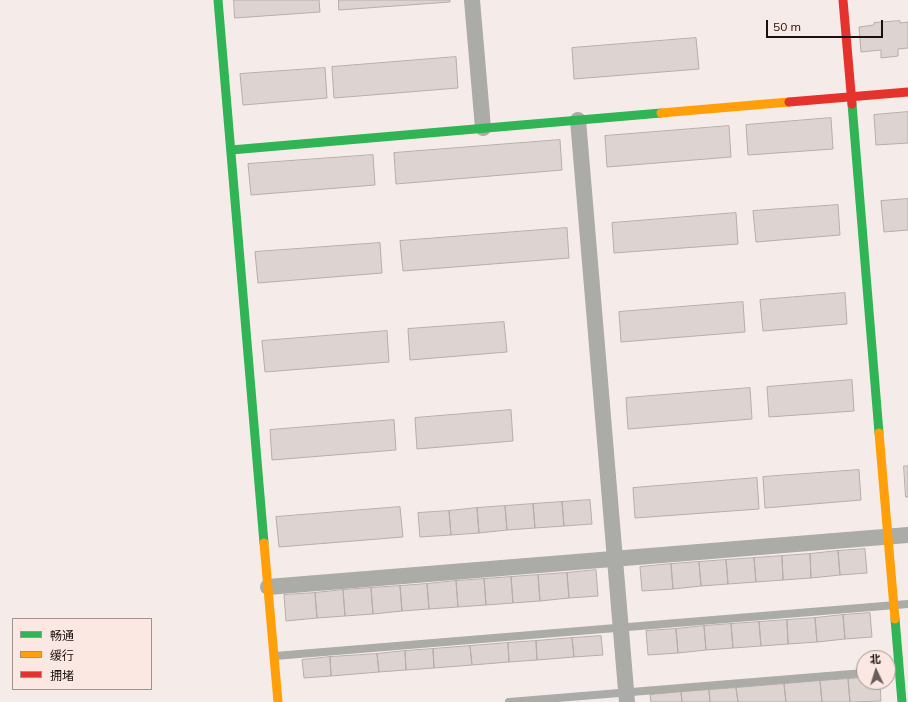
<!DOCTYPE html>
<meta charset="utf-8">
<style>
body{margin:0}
#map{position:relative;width:908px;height:702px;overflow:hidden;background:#f5ece9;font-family:Mulish,"Noto Sans SC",sans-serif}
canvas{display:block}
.legend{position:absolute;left:12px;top:618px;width:140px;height:72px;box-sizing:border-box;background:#fbe8e3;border:1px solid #a1928e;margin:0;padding:5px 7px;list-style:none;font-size:12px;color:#1b100e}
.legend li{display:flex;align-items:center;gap:8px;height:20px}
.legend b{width:20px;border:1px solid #a1928e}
.north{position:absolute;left:856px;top:650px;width:40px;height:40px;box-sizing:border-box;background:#fbe8e3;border:1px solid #a1928e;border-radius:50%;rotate:356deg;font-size:11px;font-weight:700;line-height:16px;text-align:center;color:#1b100e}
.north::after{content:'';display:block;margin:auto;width:14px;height:18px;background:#675d5b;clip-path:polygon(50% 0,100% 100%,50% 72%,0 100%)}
.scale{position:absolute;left:766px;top:20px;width:117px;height:18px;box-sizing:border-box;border:2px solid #1b100e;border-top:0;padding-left:5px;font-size:12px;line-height:14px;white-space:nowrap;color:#1b100e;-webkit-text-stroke:3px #fbe8e3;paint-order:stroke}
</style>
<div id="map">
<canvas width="908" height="702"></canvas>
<ul class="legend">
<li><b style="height:5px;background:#30b455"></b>畅通</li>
<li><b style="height:5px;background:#ff9f0a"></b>缓行</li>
<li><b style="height:5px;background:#e5322d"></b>拥堵</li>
</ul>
<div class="north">北</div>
<div class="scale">50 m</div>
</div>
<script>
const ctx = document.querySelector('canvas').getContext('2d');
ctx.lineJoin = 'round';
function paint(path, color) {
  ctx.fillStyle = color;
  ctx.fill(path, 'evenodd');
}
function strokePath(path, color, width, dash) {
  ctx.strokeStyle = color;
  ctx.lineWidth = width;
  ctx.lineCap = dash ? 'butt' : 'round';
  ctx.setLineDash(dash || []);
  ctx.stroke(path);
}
const building = new Path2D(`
 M234 0H319L320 12 235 18Z
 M339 0H450V2L339 10Z
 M900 21V23L908 22V48L898 49V56L881 58V50L861 52 859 27 874 25V23Z
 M696 38 699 69 574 79 572 48Z
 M456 57 458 88 334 98 332 67Z
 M325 68 327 98 243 105 240 74Z
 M908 112V143L876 145 874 115Z
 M831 118 833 149 748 155 746 125Z
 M729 126 731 157 607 167 605 136Z
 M560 140 562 170 396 184 394 153Z
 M373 155 375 185 251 195 248 164Z
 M908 199V230L884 232 881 201Z
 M838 205 840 235 756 242 753 211Z
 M736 213 738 244 614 253 612 223Z
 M567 228 569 258 403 271 400 241Z
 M380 243 382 273 258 283 255 252Z
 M845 293 847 324 763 331 760 300Z
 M743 302 745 332 621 342 619 312Z
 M504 322 507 352 410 360 408 329Z
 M387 331 389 362 265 372 262 341Z
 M852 380 854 411 769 417 767 387Z
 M750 388 752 419 628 429 626 398Z
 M511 410 513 441 417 449 415 418Z
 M394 420 396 450 272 460 270 430Z
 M904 466H908V497H906Z
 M859 470 861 500 765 508 763 477Z
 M757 478 759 509 635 518 633 488Z
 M590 500 592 524 564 526 562 502Z
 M562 502 564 526 535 528 533 504Z
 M533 504 535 528 507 530 505 506Z
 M505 506 507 530 479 533 477 508Z
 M400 507 403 537 279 547 276 517Z
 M477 508 479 533 451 535 449 511Z
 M449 511 451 535 420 537 418 513Z
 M865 549 867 573 840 575 838 551Z
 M838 551 840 575 811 578 810 554Z
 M810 554 811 578 783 580 782 556Z
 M782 556 783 580 756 582 754 558Z
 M754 558 756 582 728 584 726 560Z
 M726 560 728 584 701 586 699 562Z
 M699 562 701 586 673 589 671 564Z
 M671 564 673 589 642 591 640 567Z
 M596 570 598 596 569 598 567 573Z
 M567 573 569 598 540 601 538 575Z
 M538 575 540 601 513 603 511 577Z
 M511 577 513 603 486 605 484 579Z
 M484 579 486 605 458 607 456 581Z
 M456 581 458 607 429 609 427 584Z
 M427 584 429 609 402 611 400 586Z
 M400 586 402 611 373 614 371 588Z
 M371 588 373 614 345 616 343 590Z
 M343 590 345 616 317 618 315 593Z
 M315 593 317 618 286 621 284 595Z
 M870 613 872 637 845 639 843 615Z
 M843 615 845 639 817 642 815 618Z
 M815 618 817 642 788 644 787 620Z
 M787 620 788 644 761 646 759 622Z
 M759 622 761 646 733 648 731 624Z
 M731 624 733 648 706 650 704 626Z
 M704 626 706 650 678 653 676 629Z
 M676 629 678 653 648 655 646 631Z
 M601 636 603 655 574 657 572 638Z
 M572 638 574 657 537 660 536 641Z
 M536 641 537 660 509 662 508 643Z
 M508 643 509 662 472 665 470 646Z
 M470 646 472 665 434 668 433 649Z
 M433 649 434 668 406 670 405 651Z
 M405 651 406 670 379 672 377 654Z
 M377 654 379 672 331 676 330 657Z
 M330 657 331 676 304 678 302 660Z
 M864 678V682H880L881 701 850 702 848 679Z
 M848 679 850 702H822L820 681Z
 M820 681 822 702H786L784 684Z
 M784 684 786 702H738L736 688Z
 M736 688 738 702H710L709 690Z
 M709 690 710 702H682L681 692Z
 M681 692 682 702H651L650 695Z`);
paint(building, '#ddd3d0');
strokePath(building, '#b7adab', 1);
strokePath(new Path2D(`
 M275 656 908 604
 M509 702 864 673`), '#ababa8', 8);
strokePath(new Path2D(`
 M472 0 483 128
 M578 120 627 702
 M268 587 908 535`), '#ababa8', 16);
strokePath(new Path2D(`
 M218 0 264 543
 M852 104 879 433
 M231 150 661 113
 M895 619 902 702`), '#30b455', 9);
strokePath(new Path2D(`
 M661 113 789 102
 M879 433 895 619
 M264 543 278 702`), '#ff9f0a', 9);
strokePath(new Path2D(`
 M843 0 852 104
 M789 102 908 92`), '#e5322d', 9);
</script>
